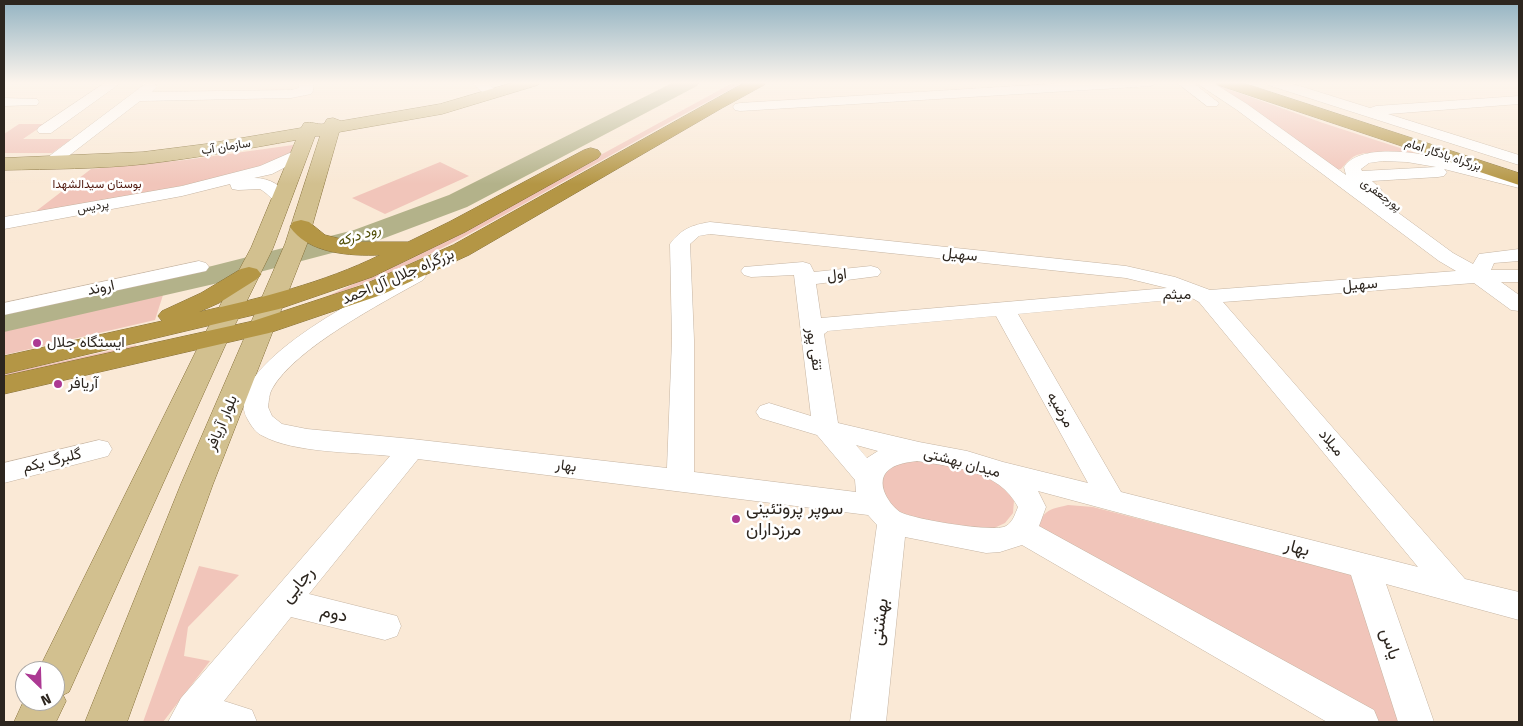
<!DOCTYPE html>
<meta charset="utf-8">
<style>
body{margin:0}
#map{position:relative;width:1523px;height:726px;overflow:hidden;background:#fae9d6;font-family:"Fira Sans",sans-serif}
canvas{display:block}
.frame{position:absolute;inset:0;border:5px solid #2d261f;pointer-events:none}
.north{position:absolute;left:15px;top:661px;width:50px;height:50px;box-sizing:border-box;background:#fff;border:1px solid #aba8a5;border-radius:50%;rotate:156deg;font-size:14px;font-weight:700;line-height:20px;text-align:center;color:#2d261f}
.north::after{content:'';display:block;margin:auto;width:18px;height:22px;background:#ac3993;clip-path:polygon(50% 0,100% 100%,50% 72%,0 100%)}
</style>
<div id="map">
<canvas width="1523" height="726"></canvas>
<div class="frame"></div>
<div class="north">N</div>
</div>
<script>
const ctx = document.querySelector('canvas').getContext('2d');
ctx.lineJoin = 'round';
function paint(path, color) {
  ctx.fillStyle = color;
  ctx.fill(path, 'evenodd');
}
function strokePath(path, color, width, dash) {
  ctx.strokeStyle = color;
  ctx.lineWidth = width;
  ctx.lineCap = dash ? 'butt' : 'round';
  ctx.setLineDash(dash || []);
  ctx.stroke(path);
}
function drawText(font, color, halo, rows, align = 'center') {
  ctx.font = font + ' "Fira Sans",Vazirmatn,sans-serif';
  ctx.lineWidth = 5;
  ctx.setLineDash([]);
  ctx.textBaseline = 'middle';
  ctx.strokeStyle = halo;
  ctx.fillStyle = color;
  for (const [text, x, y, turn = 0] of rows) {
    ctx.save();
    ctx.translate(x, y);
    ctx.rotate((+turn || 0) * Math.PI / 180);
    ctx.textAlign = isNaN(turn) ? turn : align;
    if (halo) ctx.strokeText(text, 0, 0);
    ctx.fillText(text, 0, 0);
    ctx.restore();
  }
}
paint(new Path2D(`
 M734 82H745C682 114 621 150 559 184 481 228 407 271 321 299L423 252Z
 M1220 86 1323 123 1428 157 1365 153C1352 155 1349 160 1341 169H1335L1217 87Z
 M19 124H45L23 139H72L52 153H4V134Z
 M293 145V153L256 169 176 187 35 212 91 169 185 160Z
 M440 162 469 176 385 214 352 198Z
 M163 295 155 320 4 355V331Z
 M136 345 135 349 4 379V374Z
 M896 461H934L991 476 1005 486 1014 501 1013 513 1005 523 992 529 949 527 901 513 888 503 879 478Z
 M1068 505 1093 507 1355 575 1403 722H1380L1036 532C1044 510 1046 510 1068 505Z
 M199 566 239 575 188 627 184 656 210 661 163 722H143Z`), '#f1c5ba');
paint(new Path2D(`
 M674 82H700L697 86 467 207 374 242 214 284 4 332V312L212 266 354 230 449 195Z`), '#b3b28a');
const minor = new Path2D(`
 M106 82H122L51 133H39L37 130 39 127Z
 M299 82H313V91L311 94 291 98 140 101 62 161H50L48 157 145 84H155L157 87 152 92 291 90 299 88Z
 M472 82H487L495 90 493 93H483Z
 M1081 82H1158L1151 86 740 111 735 110 733 107 735 104 740 103Z
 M1176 82H1192L1219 103 1217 106H1207Z
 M1195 82H1212L1247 104 1346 175 1344 167C1368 131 1484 168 1519 178V188L1444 169 1447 172 1444 176 1438 177 1372 181 1382 190 1379 194 1374 195 1453 253 1473 264 1479 254 1519 249V261L1494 263 1491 270H1519V282H1501L1519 295V311L1511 310 1474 283 1223 302 1465 579 1519 592V620L1386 584 1434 722H1398L1351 575 1038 491 1046 507 1039 526 1374 710 1379 722H1327L1022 545 1000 552 986 553 905 537 886 722H850L877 525 868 515 418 459 309 594 397 616 401 626 397 636 385 640 291 617 224 701 252 710 257 722H168L181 698 390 456C354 452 294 453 263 436 256 433 252 427 248 420 216 367 373 291 409 272L416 270 423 272 426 276 423 280C382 303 295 348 272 389 269 394 269 401 268 407L272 416 282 424 307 429 412 439 667 468 672 340 670 244C681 229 692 225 710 222L1126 266 1175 277 1210 290 1456 271 1439 261 1237 110ZM1383 161 1407 162 1436 167 1362 171 1361 169 1369 163ZM710 234 1126 278 1167 288 821 318 816 284 878 276 881 272 878 268 871 266 814 272 810 264 803 262 744 267 741 271 744 275 751 277 794 275 811 416 769 403 760 406 756 412 760 418 817 435 855 480 856 492 694 472V340L690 244 699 236ZM1192 298 1199 302 1418 567 1121 492 1018 314ZM996 316 1088 483 1003 462 967 451 919 442 838 423 824 334 828 331ZM856 445 878 451 867 458ZM917 461C953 467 999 470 1018 507 1015 514 1013 522 1006 526 994 533 912 519 900 512 893 507 887 499 884 491 877 468 899 463 917 461Z
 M1266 82H1287L1370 108 1376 106 1519 96V104L1388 114 1519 155V165L1268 85Z
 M4 98 37 99 39 102 37 105 4 106Z
 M299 149 305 151 307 154 305 157 272 174 254 178C271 178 282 186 291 199L288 203C274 206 271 195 260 189L238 190 232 189 230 184 182 196 4 229V217L182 186 260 166Z
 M199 261 206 263 209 267 206 271 4 315V303Z
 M99 440 108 442 112 449 108 456 4 483V463Z`);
const major = new Path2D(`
 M515 82H540L538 85 442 114 339 132 307 244 213 484 127 722H85L181 484 285 244 320 136H315L273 248 229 337 69 692 63 695 66 701 56 722H14L25 698V701H55V671H38L203 337 251 248 296 140C246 149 196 158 145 164 98 169 51 169 4 170V158L143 152 206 144 301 128 304 123C312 121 316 125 324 124L327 119 333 118 341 121 440 104Z`);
const highway = new Path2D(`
 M746 82H766L764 85 722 108 469 255 381 295 269 333 4 394V376L253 321 363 285 453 245Z
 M1216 82H1240L1519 173V185L1218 85Z
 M591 148 598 150 601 154 598 158 465 232 372 277 279 309 4 374V356L162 321 158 316 162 311 201 293 241 269 249 267 257 269 261 274 257 279 219 303 199 312C261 298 323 283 380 255 350 256 309 254 290 227L293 222 301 220 309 222 325 235 353 242H408L449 222 584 150Z`);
strokePath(minor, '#c5b4a2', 1);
strokePath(major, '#856f38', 1);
strokePath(highway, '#856f38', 1);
paint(minor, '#fff');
paint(major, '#d2c08f');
paint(highway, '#b49645');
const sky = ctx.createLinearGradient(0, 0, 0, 184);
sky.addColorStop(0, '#93b3c2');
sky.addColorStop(0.45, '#fdf5ed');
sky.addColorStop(1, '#fdf5ed00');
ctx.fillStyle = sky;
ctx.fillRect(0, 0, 1523, 184);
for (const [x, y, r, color] of [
 [37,343,5,"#ac3993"],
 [58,384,5,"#ac3993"],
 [736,519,5,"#ac3993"]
]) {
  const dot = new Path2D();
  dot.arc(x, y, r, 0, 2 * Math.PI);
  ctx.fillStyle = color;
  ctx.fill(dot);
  strokePath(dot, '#fff', 2);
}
drawText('12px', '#2d261f', '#fff', [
 ["سازمان آب",226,147,-9],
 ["بزرگراه یادگار امام",1443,155,18],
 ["پورجعفری",1381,195,36],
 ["پردیس",93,207,-10]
]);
drawText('12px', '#4e160b', '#fff', [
 ["بوستان سیدالشهدا",97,185]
]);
drawText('italic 14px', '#4d4a00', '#fff', [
 ["رود درکه",359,236,-17]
]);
drawText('15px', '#2d261f', '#fff', [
 ["سهیل",960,255,6],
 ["اول",837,275,-6],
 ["بزرگراه جلال آل احمد",398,277,-23],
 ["سهیل",1360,285,-5],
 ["اروند",101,288,-12],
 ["میثم",1177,295],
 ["تقی پور",814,349,81],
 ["مرضیه",1060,410,60],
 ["بلوار آریافر",222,423,-67],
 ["میلاد",1331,443,50],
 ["گلبرگ یکم",52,461,-14],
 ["میدان بهشتی",962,463,15],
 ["بهار",566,466,7]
]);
drawText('15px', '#2d261f', '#fff', [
 ["ایستگاه جلال",47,343],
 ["آریافر",68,384]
], 'left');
drawText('18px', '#2d261f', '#fff', [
 ["سوپر پروتئینی",746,509],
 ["مرزداران",746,530]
], 'left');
drawText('18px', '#2d261f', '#fff', [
 ["بهار",1297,548,15],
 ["رجایی",298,585,-50],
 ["دوم",334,614,13],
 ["بهشتی",880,622,-83],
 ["یاس",1390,644,72]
]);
</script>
